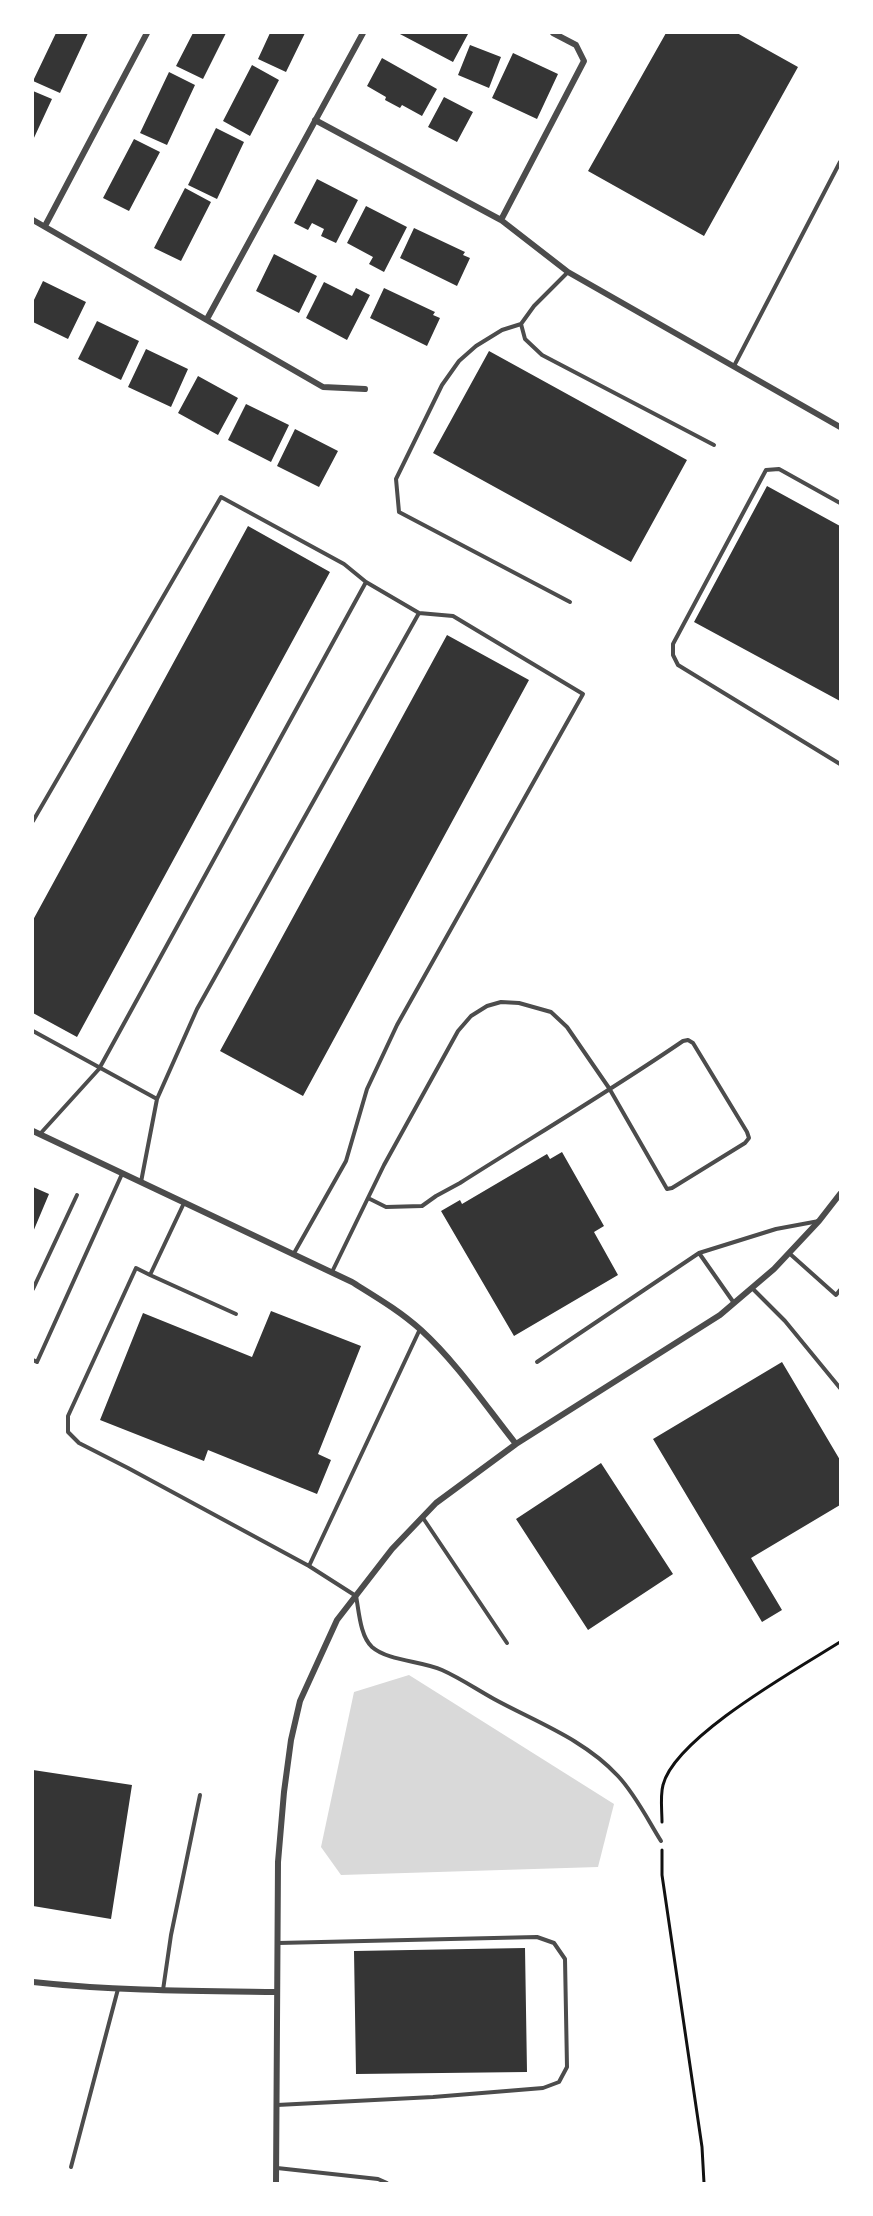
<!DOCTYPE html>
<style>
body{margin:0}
#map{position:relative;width:873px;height:2216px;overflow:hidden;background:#fff;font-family:Jost,sans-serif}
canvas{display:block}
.frame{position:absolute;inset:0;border:34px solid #fff;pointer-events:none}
</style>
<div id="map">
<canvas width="873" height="2216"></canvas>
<div class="frame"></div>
</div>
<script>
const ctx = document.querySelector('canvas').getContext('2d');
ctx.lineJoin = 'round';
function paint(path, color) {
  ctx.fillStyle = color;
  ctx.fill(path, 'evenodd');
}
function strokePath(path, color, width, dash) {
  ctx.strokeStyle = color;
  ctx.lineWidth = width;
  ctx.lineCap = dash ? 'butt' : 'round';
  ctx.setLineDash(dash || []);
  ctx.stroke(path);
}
paint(new Path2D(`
 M409 1675 614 1804 598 1867 341 1875 321 1847 354 1692Z`), '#d9d9d9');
paint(new Path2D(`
 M56 33H88L60 93 33 81Z
 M193 33H226L203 79 176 66Z
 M270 33H305L286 72 258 59Z
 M398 33H465L468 34 453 62Z
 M666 33H737L798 67 704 236 588 171Z
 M470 45 501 57 489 88 458 75Z
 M513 53 558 74 537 119 492 98Z
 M382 58 437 89 422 116 402 105 400 108 385 100 386 97 367 86Z
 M252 65 279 80 250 136 223 121Z
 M169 72 195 85 167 145 140 133Z
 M33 91 52 99 33 140Z
 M444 97 473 112 457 142 428 127Z
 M216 128 244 142 217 199 188 185Z
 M134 139 160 152 129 211 103 198Z
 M317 179 358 200 336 243 321 236 324 229 312 223 308 230 294 223Z
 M185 188 211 202 181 261 154 248Z
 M366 206 407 227 384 272 369 264 373 257 347 243Z
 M414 228 465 252 463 255 470 258 457 286 400 258Z
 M274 254 317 276 299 313 256 291Z
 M43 281 86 302 68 339 33 322V302Z
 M324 282 352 296 356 288 370 295 347 340 306 318Z
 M384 288 435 312 433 315 440 318 427 346 370 318Z
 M97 321 139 341 121 380 78 359Z
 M146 349 188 369 171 407 128 387Z
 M489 351 687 460 631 562 433 453Z
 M198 376 238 398 218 435 178 413Z
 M246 404 289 425 271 462 228 440Z
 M295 429 338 451 319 487 277 466Z
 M767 486 840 526V701L694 622Z
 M248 526 330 572 77 1037 33 1013V920Z
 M447 635 529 680 303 1096 220 1051Z
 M562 1152 604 1226 594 1232 618 1275 514 1336 441 1211 460 1200 462 1204 547 1154 550 1159Z
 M33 1187 49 1194 33 1232Z
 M271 1311 361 1346 318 1454 331 1460 317 1494 208 1450 204 1461 100 1420 143 1313 252 1357Z
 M782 1362 840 1460V1505L751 1558 782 1610 762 1622 653 1439Z
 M601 1463 673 1574 588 1630 516 1519Z
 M33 1770 132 1785 111 1919 33 1906Z
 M525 1948 527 2072 356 2074 354 1951Z`), '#353535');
strokePath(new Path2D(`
 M662 1822C662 1811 660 1796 663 1785 675 1737 797 1669 840 1642
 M662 1850V1875L702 2147 704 2183`), '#111', 3);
strokePath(new Path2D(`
 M568 272 534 306 521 324 502 330 476 346 459 361 442 385 396 479 399 512 570 602
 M521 324 525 339 542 355 714 445
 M734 366 840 162
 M840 503 779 469 766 470 673 644V655L678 665 840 764
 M366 582 419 613
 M33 821 221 497 344 564 366 582 99 1069 40 1134
 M33 1031 157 1099
 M141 1182 157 1099 197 1009 419 613 453 616 583 694 397 1025 367 1089 346 1161 293 1255
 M184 1203 150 1275 136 1268 68 1416V1432L79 1443 128 1468 309 1566
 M699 1253 734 1303
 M789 1253 836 1295 840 1290
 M332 1272 384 1165 458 1031 471 1016 487 1006 501 1002 519 1003 551 1012 567 1027 609 1088 667 1189 672 1188 745 1143 749 1138 747 1132 693 1043 688 1040 683 1041C610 1091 534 1136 460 1183L436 1196 422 1206 386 1207 368 1198
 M150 1275 236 1314
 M752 1288 785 1321 840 1388
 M33 1289 77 1195
 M420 1329 309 1566 356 1596C359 1611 360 1636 372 1647 388 1661 422 1661 442 1670 460 1678 476 1689 494 1699 536 1722 584 1739 618 1776 635 1794 648 1820 661 1841
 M33 1360 37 1362 122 1174
 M537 1362 699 1253 776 1229 819 1221
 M423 1518 507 1643
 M163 1990 171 1935 200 1795
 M277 2105 433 2097 543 2088 559 2082 567 2067 565 1959 554 1943 537 1937 278 1943
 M71 2167 118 1989
 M277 2168 378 2179 387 2183`), '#4c4c4c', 4);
strokePath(new Path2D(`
 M315 120 501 220 568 272 840 427
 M33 220 323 387 365 389
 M501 220 584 61 576 45 553 33
 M45 226 147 33
 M207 319 363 33
 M33 1131 352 1282C376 1297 400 1311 421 1330 457 1363 485 1405 516 1444
 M33 1982C114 1991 195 1991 276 1992
 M276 2183 278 1862 284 1792 291 1740 300 1701 337 1620 392 1549 436 1503 516 1444 720 1315 774 1269 819 1221 840 1194`), '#4c4c4c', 6);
</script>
